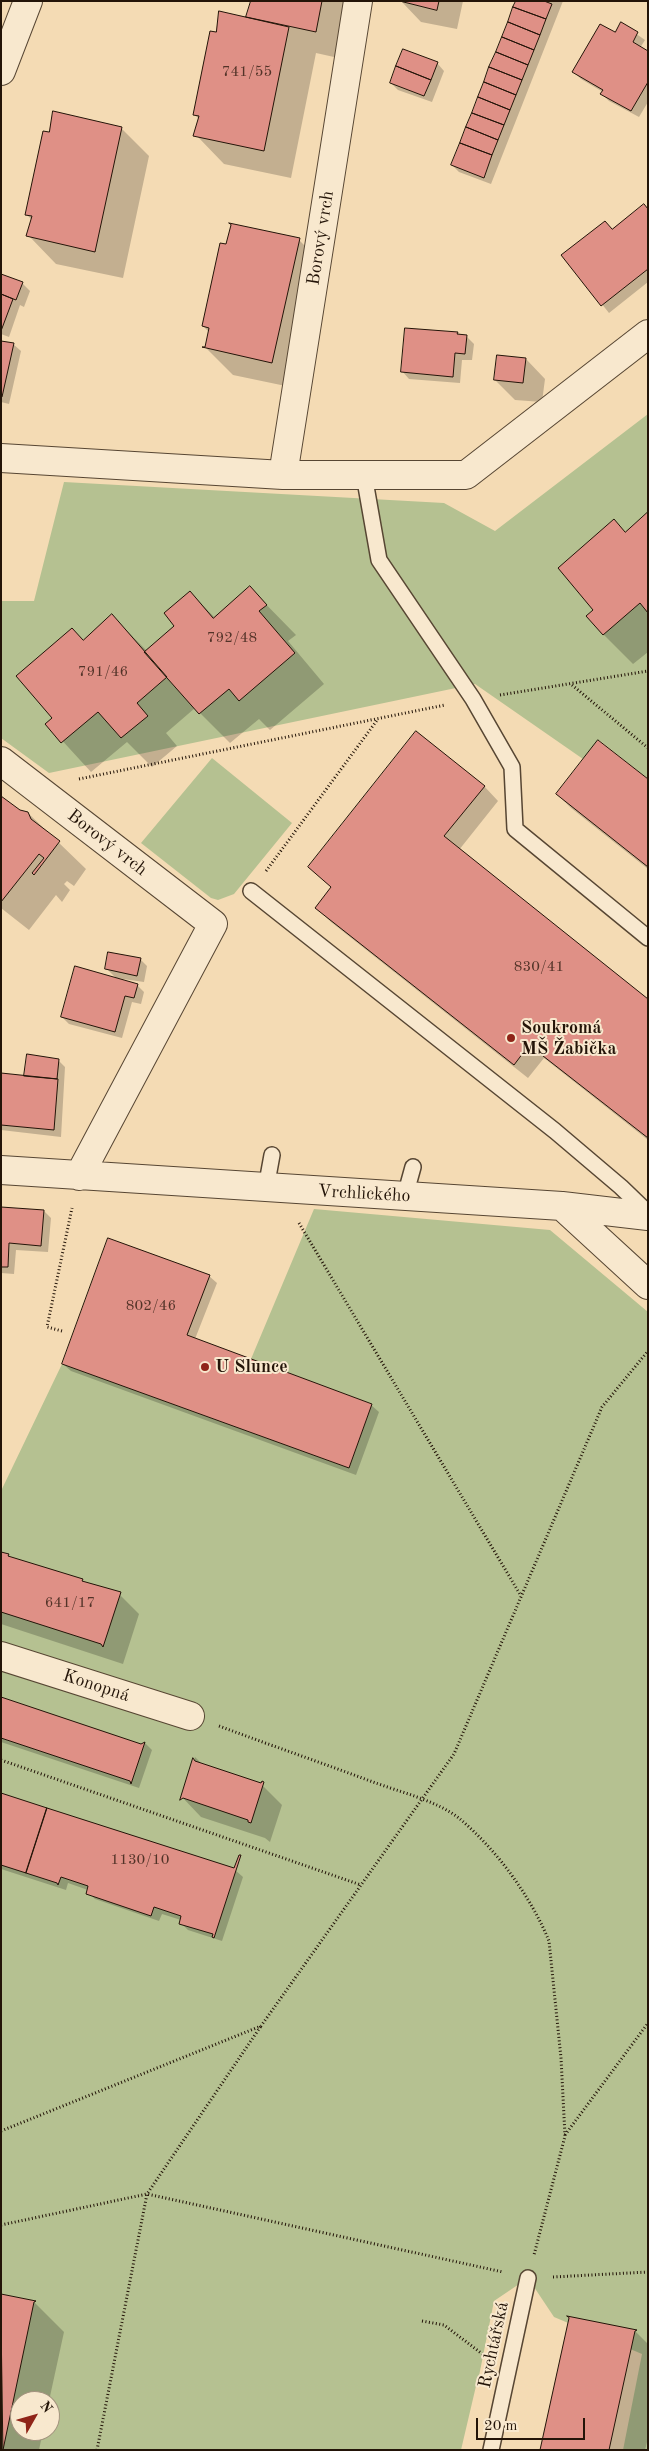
<!DOCTYPE html>
<meta charset="utf-8">
<style>
body{margin:0}
#map{position:relative;width:649px;height:2451px;overflow:hidden;background:#f4dbb4;font-family:"Old Standard TT",serif}
canvas{display:block}
.frame{position:absolute;inset:0;border:2px solid #231408;pointer-events:none}
.north{position:absolute;left:10px;top:2391px;width:50px;height:50px;box-sizing:border-box;background:#f8e8ce;border:1px solid #a3937f;border-radius:50%;rotate:52deg;font-size:14px;font-weight:700;line-height:20px;text-align:center;color:#231408}
.north::after{content:'';display:block;margin:auto;width:18px;height:22px;background:#8f2418;clip-path:polygon(50% 0,100% 100%,50% 72%,0 100%)}
.scale{position:absolute;left:476px;top:2418px;width:109px;height:22px;box-sizing:border-box;border:2px solid #231408;border-top:0;padding-left:6px;font-size:15px;line-height:18px;white-space:nowrap;color:#231408;-webkit-text-stroke:4px #f8e8ce;paint-order:stroke}
</style>
<div id="map">
<canvas width="649" height="2451"></canvas>
<div class="frame"></div>
<div class="north">N</div>
<div class="scale">20 m</div>
</div>
<script>
const ctx = document.querySelector('canvas').getContext('2d');
ctx.lineJoin = 'round';
function paint(path, color) {
  ctx.fillStyle = color;
  ctx.fill(path, 'evenodd');
}
function strokePath(path, color, width, dash) {
  ctx.strokeStyle = color;
  ctx.lineWidth = width;
  ctx.lineCap = dash ? 'butt' : 'round';
  ctx.setLineDash(dash || []);
  ctx.stroke(path);
}
function drawText(font, color, halo, rows, align = 'center') {
  ctx.font = font + ' "Old Standard TT",serif';
  ctx.lineWidth = 4;
  ctx.setLineDash([]);
  ctx.textBaseline = 'middle';
  ctx.strokeStyle = halo;
  ctx.fillStyle = color;
  for (const [text, x, y, turn = 0] of rows) {
    ctx.save();
    ctx.translate(x, y);
    ctx.rotate((+turn || 0) * Math.PI / 180);
    ctx.textAlign = isNaN(turn) ? turn : align;
    if (halo) ctx.strokeText(text, 0, 0);
    ctx.fillText(text, 0, 0);
    ctx.restore();
  }
}
paint(new Path2D(`
 M648 414V779L599 740 583 759 475 684 49 773 1 738V601H34L64 482 444 503 495 531Z
 M212 758 292 823 234 894 218 900 211 898 141 843Z
 M314 1209 550 1230 648 1312V2450H623L642 2354 554 2317 528 2278 494 2301 477 2386H476L461 2450H1V1491L62 1364 349 1468 372 1404 251 1359ZM20 2401H50V2431H20Z`), '#b5c191');
paint(new Path2D(`
 M252 1H355L343 59 316 53 291 178 224 164 197 136 200 120 194 114 222 13 249 17Z
 M463 1 457 29 421 22 402 2Z
 M517 1H563L491 184 459 172 452 165Z
 M622 24 645 40 640 48 648 52V102L639 117 609 101 602 94 603 92 581 79 574 72 616 34Z
 M437 63 444 71 432 102 398 90 391 83Z
 M121 128 149 156 123 278 56 264 29 236 32 220 26 214Z
 M648 210V282L609 313 563 255Z
 M299 240 326 267 300 389 233 375 206 348 209 332 203 326 227 245Z
 M1 275 22 283 30 291 24 307 20 305 9 337 1 334Z
 M457 333 466 336 474 344 472 360H462L460 383 409 379 402 371Z
 M1 342 13 344 21 351 9 404 1 402Z
 M526 359 545 379 542 402 515 400 495 380Z
 M648 513V652L633 664 603 634 595 610 626 533Z
 M250 588 296 635 288 641 324 684 270 730 259 719 230 743 195 708 166 733 177 746 152 767 127 742 91 772 47 724 53 718 83 641 112 616 147 651 176 626 190 592 215 618Z
 M648 781V869L571 808 557 794Z
 M484 786 498 801 459 850 648 1001V1140L544 1058 528 1078 331 922 316 908 332 888 309 867Z
 M1 797 20 811 28 813 86 869 74 886 67 881 64 884 70 890 62 902 56 895 29 930 1 908Z
 M140 959 147 966 144 982 116 978 107 969Z
 M137 985 144 992 141 1004 132 1002 122 1038 69 1024 62 1017Z
 M58 1060 65 1067 61 1137 1 1130V1074L26 1077Z
 M1 1208 44 1211 51 1218 48 1252 16 1250 14 1274 1 1273Z
 M209 1276 217 1283 195 1339 371 1405 379 1412 356 1475 71 1371 63 1364Z
 M1 1556 120 1595 139 1614 123 1664 1 1624Z
 M1 1699 142 1745 145 1743 152 1750 139 1788 1 1742Z
 M195 1757 204 1766 262 1785 282 1805 270 1842 265 1838 201 1817 182 1797Z
 M1 1794 235 1870 243 1877 222 1941 188 1930 181 1923V1920L162 1914 159 1921 95 1899 88 1892V1890L68 1883 66 1890 1 1869Z
 M1 2295 34 2302 64 2332 49 2401H20V2431H43L39 2450H1Z
 M635 2331 648 2344V2438L645 2450H542Z`), '#0003');
const building = new Path2D(`
 M251 1H322L316 32 246 17Z
 M400 1H439L437 10Z
 M516 1H544L552 4 546 19 513 7Z
 M513 7 546 19 540 35 508 22Z
 M219 11 289 27 264 151 193 136 199 116 193 115 210 31 216 32Z
 M508 22 540 35 534 50 502 37Z
 M621 22 638 32 633 42 648 51V82L631 111 600 94 603 90 572 72 600 24 615 32Z
 M502 37 534 50 528 65 496 52Z
 M403 49 438 62 431 80 396 66Z
 M496 52 528 65 522 80 489 67Z
 M396 66 431 80 424 96 390 83Z
 M489 67 522 80 516 95 484 82Z
 M484 82 516 95 510 110 478 97Z
 M478 97 510 110 504 125 472 113Z
 M53 111 122 127 95 252 26 236 32 216 25 215 43 131 49 132Z
 M472 113 504 125 498 140 466 127Z
 M466 127 498 140 492 155 460 143Z
 M460 143 492 155 484 178 451 165Z
 M644 204 648 209V269L601 306 561 255 605 221 612 229Z
 M229 223 300 238 272 363 202 347H205L209 328 202 326 220 243 226 244 231 225Z
 M1 274 23 282 16 300 1 294Z
 M1 294 13 299 1 331Z
 M405 328 458 332 457 334 467 335 465 354 455 353 453 377 401 372Z
 M1 341 14 343 2 397H1Z
 M497 355 526 358 523 383 494 380Z
 M648 512V613L640 603 603 635 586 616 593 610 558 568 614 519 625 532Z
 M250 586 267 605 259 611 295 653 239 701 229 689 199 714 144 652 174 626 164 613 190 591 213 618Z
 M112 614 167 677 137 703 148 716 121 738 98 712 61 743 45 724 52 718 16 676 72 628 83 640Z
 M416 731 485 786 444 836 648 999V1138L529 1045 514 1065 315 908 331 887 308 867Z
 M598 740 648 779V867L556 794Z
 M1 796 20 810 28 812 31 819 60 841 34 875 32 873 44 858 39 854 1 902Z
 M108 952 141 958 137 976 105 969Z
 M75 966 138 984 134 998 125 996 115 1032 61 1017Z
 M27 1054 59 1059 57 1079 24 1076Z
 M1 1073 58 1079 54 1130 1 1125Z
 M1 1207 44 1210 41 1246 9 1243 8 1267H1Z
 M108 1238 210 1275 187 1335 372 1404 349 1468 62 1364Z
 M1 1552 9 1554 8 1556 83 1579 82 1581 121 1592 103 1647 101 1644 1 1612Z
 M1 1697 141 1744 145 1742 131 1784 130 1781 1 1738Z
 M193 1758 195 1761 261 1783 262 1781 264 1782 251 1823 248 1822V1820L183 1798 180 1800Z
 M1 1793 47 1808 26 1873 1 1865Z
 M47 1808 234 1868 239 1855H241L214 1938 212 1937 213 1934 179 1924 181 1916 154 1907 151 1916 86 1894 88 1886 61 1877 58 1885 57 1883 26 1873Z
 M1 2294 36 2301 34 2302 3 2450Z
 M567 2316 637 2330 635 2331 609 2450H540L569 2318Z`);
paint(building, '#df9086');
strokePath(building, '#231408', 1);
const service = new Path2D(`
 M364 475 379 560 473 699 512 767 515 829 648 938
 M251 891 555 1131 621 1187 648 1213
 M266 1188 272 1155
 M405 1196 413 1167
 M491 2450 528 2278`);
const minor = new Path2D(`
 M1 71 28 1
 M1 458 283 475H466L648 334
 M283 475 358 1
 M1 761 213 924 79 1176
 M1 1170 562 1206 648 1216
 M562 1206 648 1285
 M1 1656 190 1716`);
strokePath(service, '#574633', 18);
strokePath(minor, '#574633', 30);
strokePath(new Path2D(`
 M572 685 648 748
 M500 695 648 671
 M79 779 445 705
 M266 871 378 719
 M299 1223 521 1596
 M62 1331 47 1327 72 1208
 M219 1726C270 1745 322 1763 373 1782 400 1792 438 1801 460 1819 497 1850 531 1897 549 1941L561 2058 565 2136 534 2255
 M1 1760 361 1885
 M1 2131 261 2026 454 1754 602 1407 648 1351
 M565 2135 648 2023
 M1 2225 147 2194 503 2272
 M553 2277 648 2272
 M422 2321 444 2325 485 2356
 M97 2450 147 2194 261 2026`), '#231408', 3, [1, 2.5]);
strokePath(service, '#f8e8ce', 15);
strokePath(minor, '#f8e8ce', 28);
for (const [x, y, r, color] of [
 [511,1038,5,"#8f2418"],
 [205,1367,5,"#8f2418"]
]) {
  const dot = new Path2D();
  dot.arc(x, y, r, 0, 2 * Math.PI);
  ctx.fillStyle = color;
  ctx.fill(dot);
  strokePath(dot, '#f8e8ce', 2);
}
drawText('15px', '#523328', null, [
 ["741/55",247,72],
 ["792/48",232,638],
 ["791/46",103,672],
 ["830/41",539,967],
 ["802/46",151,1306],
 ["641/17",70,1603],
 ["1130/10",140,1860]
]);
drawText('18px', '#231408', '#f8e8ce', [
 ["Borový vrch",321,238,-81],
 ["Borový vrch",107,843,38],
 ["Vrchlického",364,1194,3],
 ["Konopná",96,1686,18],
 ["Rychtářská",494,2345,-78]
]);
drawText('bold 18px', '#231408', '#f8e8ce', [
 ["Soukromá",521,1028],
 ["MŠ Žabička",521,1049],
 ["U Slunce",215,1367]
], 'left');
</script>
